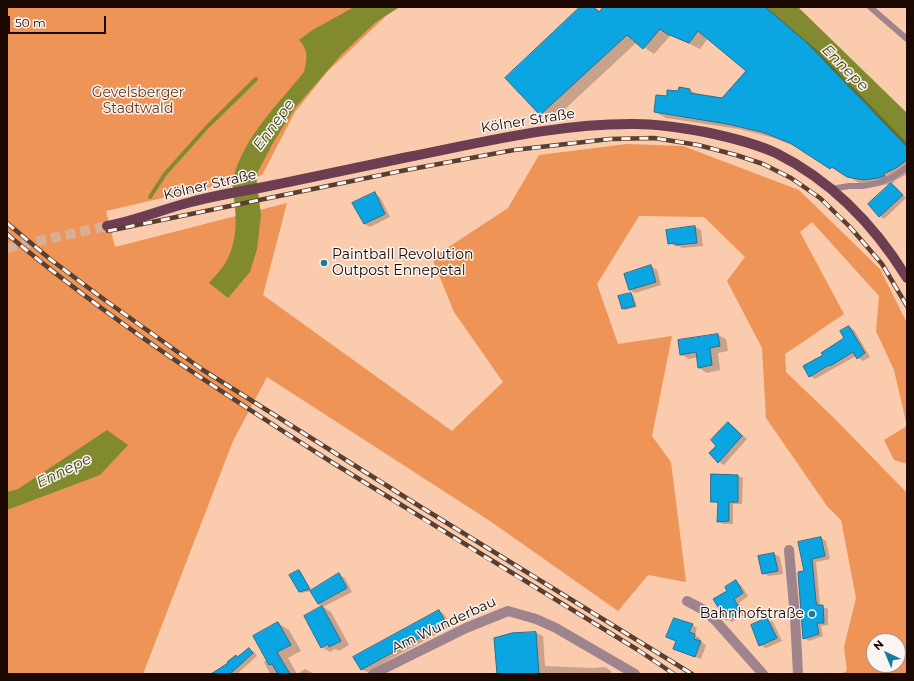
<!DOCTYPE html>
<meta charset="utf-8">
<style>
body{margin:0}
#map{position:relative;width:914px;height:681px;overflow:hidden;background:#facbad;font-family:Montserrat,sans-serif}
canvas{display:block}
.frame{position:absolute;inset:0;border:8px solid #1b0800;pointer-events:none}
.north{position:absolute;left:866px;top:633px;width:40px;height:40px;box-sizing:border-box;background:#fbf5f1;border:1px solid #a19691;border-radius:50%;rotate:316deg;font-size:11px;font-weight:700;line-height:16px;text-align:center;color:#1b0800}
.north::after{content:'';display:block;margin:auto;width:14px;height:18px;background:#167aa5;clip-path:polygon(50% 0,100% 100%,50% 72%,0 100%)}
.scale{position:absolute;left:8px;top:16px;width:98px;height:18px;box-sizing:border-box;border:2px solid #1b0800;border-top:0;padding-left:5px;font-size:12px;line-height:14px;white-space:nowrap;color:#1b0800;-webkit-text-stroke:3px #fbf5f1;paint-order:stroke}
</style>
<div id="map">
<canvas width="914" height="681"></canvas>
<div class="frame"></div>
<div class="north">N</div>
<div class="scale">50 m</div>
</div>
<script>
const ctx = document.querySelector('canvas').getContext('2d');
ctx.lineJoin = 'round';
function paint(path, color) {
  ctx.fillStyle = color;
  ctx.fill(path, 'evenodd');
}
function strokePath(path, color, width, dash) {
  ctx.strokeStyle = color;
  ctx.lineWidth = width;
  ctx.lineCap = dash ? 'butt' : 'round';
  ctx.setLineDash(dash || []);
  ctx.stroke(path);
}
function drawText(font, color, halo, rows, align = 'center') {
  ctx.font = font + ' Montserrat,sans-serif';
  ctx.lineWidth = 3;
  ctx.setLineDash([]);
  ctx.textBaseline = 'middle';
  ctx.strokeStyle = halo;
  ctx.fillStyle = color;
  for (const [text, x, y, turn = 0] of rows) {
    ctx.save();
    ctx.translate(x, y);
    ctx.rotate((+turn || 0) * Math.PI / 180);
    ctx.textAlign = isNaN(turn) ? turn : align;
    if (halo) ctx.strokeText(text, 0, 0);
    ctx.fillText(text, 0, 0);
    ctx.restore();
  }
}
paint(new Path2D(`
 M7 7H400L386 16 327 72 295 112 262 175 106 211 115 247 287 203 263 295 452 431 503 382 454 312 432 258 508 208 539 155 627 144 683 146 799 190 880 269 907 323V426L894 370 876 331 879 296 812 222 800 232 844 314 785 354 786 372 837 421 907 493V674H840L847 671 844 647 856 598 841 520 827 506 766 418 762 348 727 281 745 257 704 217 639 216 597 284 618 344 672 336 652 436 671 462 686 582 648 575 618 611 490 521 267 377 233 441 143 674H7ZM874 641H898V665H874Z
 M907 426V464L894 460 884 440Z`), '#ed9456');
paint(new Path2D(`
 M354 7H399L376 22 341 55 295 108 273 143 256 175 261 215 257 249 250 272 228 298 209 283C215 276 222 269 226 262 235 246 237 226 235 208 234 198 231 185 234 175 246 135 278 104 304 72 307 60 309 50 299 40L311 31Z
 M765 7H798L907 113V147L807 43Z
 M107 430 128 445 100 475 7 510V492L18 489Z`), '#828a30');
paint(new Path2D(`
 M581 7H595L601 12 605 7H766L818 51 907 143V174L894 181 895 182 891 184 876 186 864 184 859 183 843 173 842 174 799 148 774 138 739 129 666 118 655 112 668 97 679 92 690 90 699 95 722 99 748 71 708 38 700 49 671 35 654 54 637 42 552 121 541 114 506 78Z
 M891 184 896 187 906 198 884 219 880 216Z
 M375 194 380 197 390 217 370 227 365 224Z
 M695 227 701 230 703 246 682 248 679 246H675L669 243 667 231Z
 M651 266 657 270 661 285 635 293 630 290Z
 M631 294 633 295 637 307 625 310 622 308Z
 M849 327 854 330 870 357 863 361 856 356 815 379 810 376 824 355 846 338Z
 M718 335 726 339 728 351 718 353 720 370 707 373 699 368 698 357 689 359 681 354Z
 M728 423 733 426 747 439 724 465 719 462 718 446Z
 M712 475 738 476 743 478 742 504H733V524H723L718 521 719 504 712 501Z
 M821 538 826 541 830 559 816 562 820 604 821 606 828 609V625L821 626 823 636 809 641 804 638 805 572Z
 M774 554 780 557 783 574 769 576 763 573Z
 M299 571 301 572 311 591 302 593 300 592Z
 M339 575 345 578 352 592 323 607 331 612 349 645 339 651 335 649 330 652 322 647 305 616 323 607 318 604Z
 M736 582 741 585 748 596 739 603 746 614 732 622 726 619 729 591Z
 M439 611 444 614 451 626 367 672 361 669Z
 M767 619 773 622 782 641 766 648 760 645Z
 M278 623 289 630 301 651 288 658 297 674H270L264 662 267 660Z
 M692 625 697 628 695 635 700 638V641L706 645 701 659 680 651 677 641Z
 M536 633 543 636 545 666 592 668 605 667 611 671V674H498Z
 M249 649 254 652 257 656 237 674H213L229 663 236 656 237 657Z
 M305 669 314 674H297Z`), '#0003');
strokePath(new Path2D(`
 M150 197 165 174 207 127 256 79`), '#828a30', 4);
const building = new Path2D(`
 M580 7H593L599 12 603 7H765L807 43 907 147V160L896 168 883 174 885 176 878 178 864 180 852 178 847 177 832 167 830 169 790 143 762 132 727 124 654 112 656 95 667 96V90L678 91 679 87 690 89V93L722 98 746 71 698 31 689 43 667 34 660 29 643 49 627 35 540 115 505 78Z
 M891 183 903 195 879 217 868 204Z
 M375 192 385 214 364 224 352 203Z
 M695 226 697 243 676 245 675 243 668 244 666 230Z
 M651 265 656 282 629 290 624 274Z
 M631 293 635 306 622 309 618 296Z
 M849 326 865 353 857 359 853 352 830 366 829 365 809 377 803 366 823 355 821 353 844 338 840 331Z
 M718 334 720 346 710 348 712 365 698 368 696 352 680 355 678 340Z
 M728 422 742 436 718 463 709 453 716 446 711 440Z
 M711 474 738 475V502H729V521L717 522 718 502H711Z
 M821 537 825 556 812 559 816 601 817 605H823L824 623H817L819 634 803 639 798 572 804 571 798 542Z
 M774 553 778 571 762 574 758 556Z
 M299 570 310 589 299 592 289 575Z
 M339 573 347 588 318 604 310 591Z
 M736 580 743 593 734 599 741 611 726 620 713 599 727 591 725 587Z
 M322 606 341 641 329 647 328 644 321 648 304 616Z
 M439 610 446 623 361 670 353 657Z
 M674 618 693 624 689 632 695 634 694 639 701 641 695 657 673 649 676 641 666 637Z
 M767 618 777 638 759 646 751 625Z
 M278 622 291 645 277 652 290 674H278L272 664 269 665 253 636Z
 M536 632 539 674H497L494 638 512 633Z
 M249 648 253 653 230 674H211L228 663 227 662 236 655 237 657Z`);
paint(building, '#0ba5e2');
strokePath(building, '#2c6d8e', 1);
strokePath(new Path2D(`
 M7 248 107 226`), '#d9ae93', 10, [10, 5]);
strokePath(new Path2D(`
 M870 7 907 39
 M831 189 849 186H863L878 183 893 177 907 167`), '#9f838d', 6);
strokePath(new Path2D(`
 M789 550 795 617 798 674
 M687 601 704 610 715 620 763 674
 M373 674 466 628 508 611 536 619 556 628 635 674`), '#9f838d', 10);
strokePath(new Path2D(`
 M107 226C136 221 163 209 191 202 213 196 236 192 259 188 309 178 359 167 408 157 484 142 559 123 636 124 660 124 683 128 705 132 729 137 754 143 776 153 832 181 875 226 907 278`), '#6d3e52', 10);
const rail = new Path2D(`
 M7 223 50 259 102 298 203 370 416 504 692 674
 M108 231 401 171 514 150 610 139 654 138 698 145 736 155 763 164 791 178 820 198 850 227 882 264 907 306
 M7 234C109 320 221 392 333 463 434 526 536 588 638 650L674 674`);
strokePath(rail, '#5a3f31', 4.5);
strokePath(rail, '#fbf5f1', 3, [9]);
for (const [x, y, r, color] of [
 [324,263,4,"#167aa5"],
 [812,614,4,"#167aa5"]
]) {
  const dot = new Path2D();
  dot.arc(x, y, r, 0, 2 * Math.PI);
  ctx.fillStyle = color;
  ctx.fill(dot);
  strokePath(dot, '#fbf5f1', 1.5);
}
drawText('14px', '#623b1f', '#fbf5f1', [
 ["Gevelsberger",138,93],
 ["Stadtwald",138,109]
]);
drawText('14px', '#1b0800', '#fbf5f1', [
 ["Kölner Straße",528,121,-9],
 ["Kölner Straße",210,185,-13],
 ["Am Wunderbau",444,625,-25]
]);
drawText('14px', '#1b0800', '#fbf5f1', [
 ["Paintball Revolution",332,255],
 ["Outpost Ennepetal",332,271],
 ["Bahnhofstraße",804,614,"right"]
], 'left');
drawText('italic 15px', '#434718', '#fbf5f1', [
 ["Ennepe",845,68,45],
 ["Ennepe",274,125,-54],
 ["Ennepe",64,471,-26]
]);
</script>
